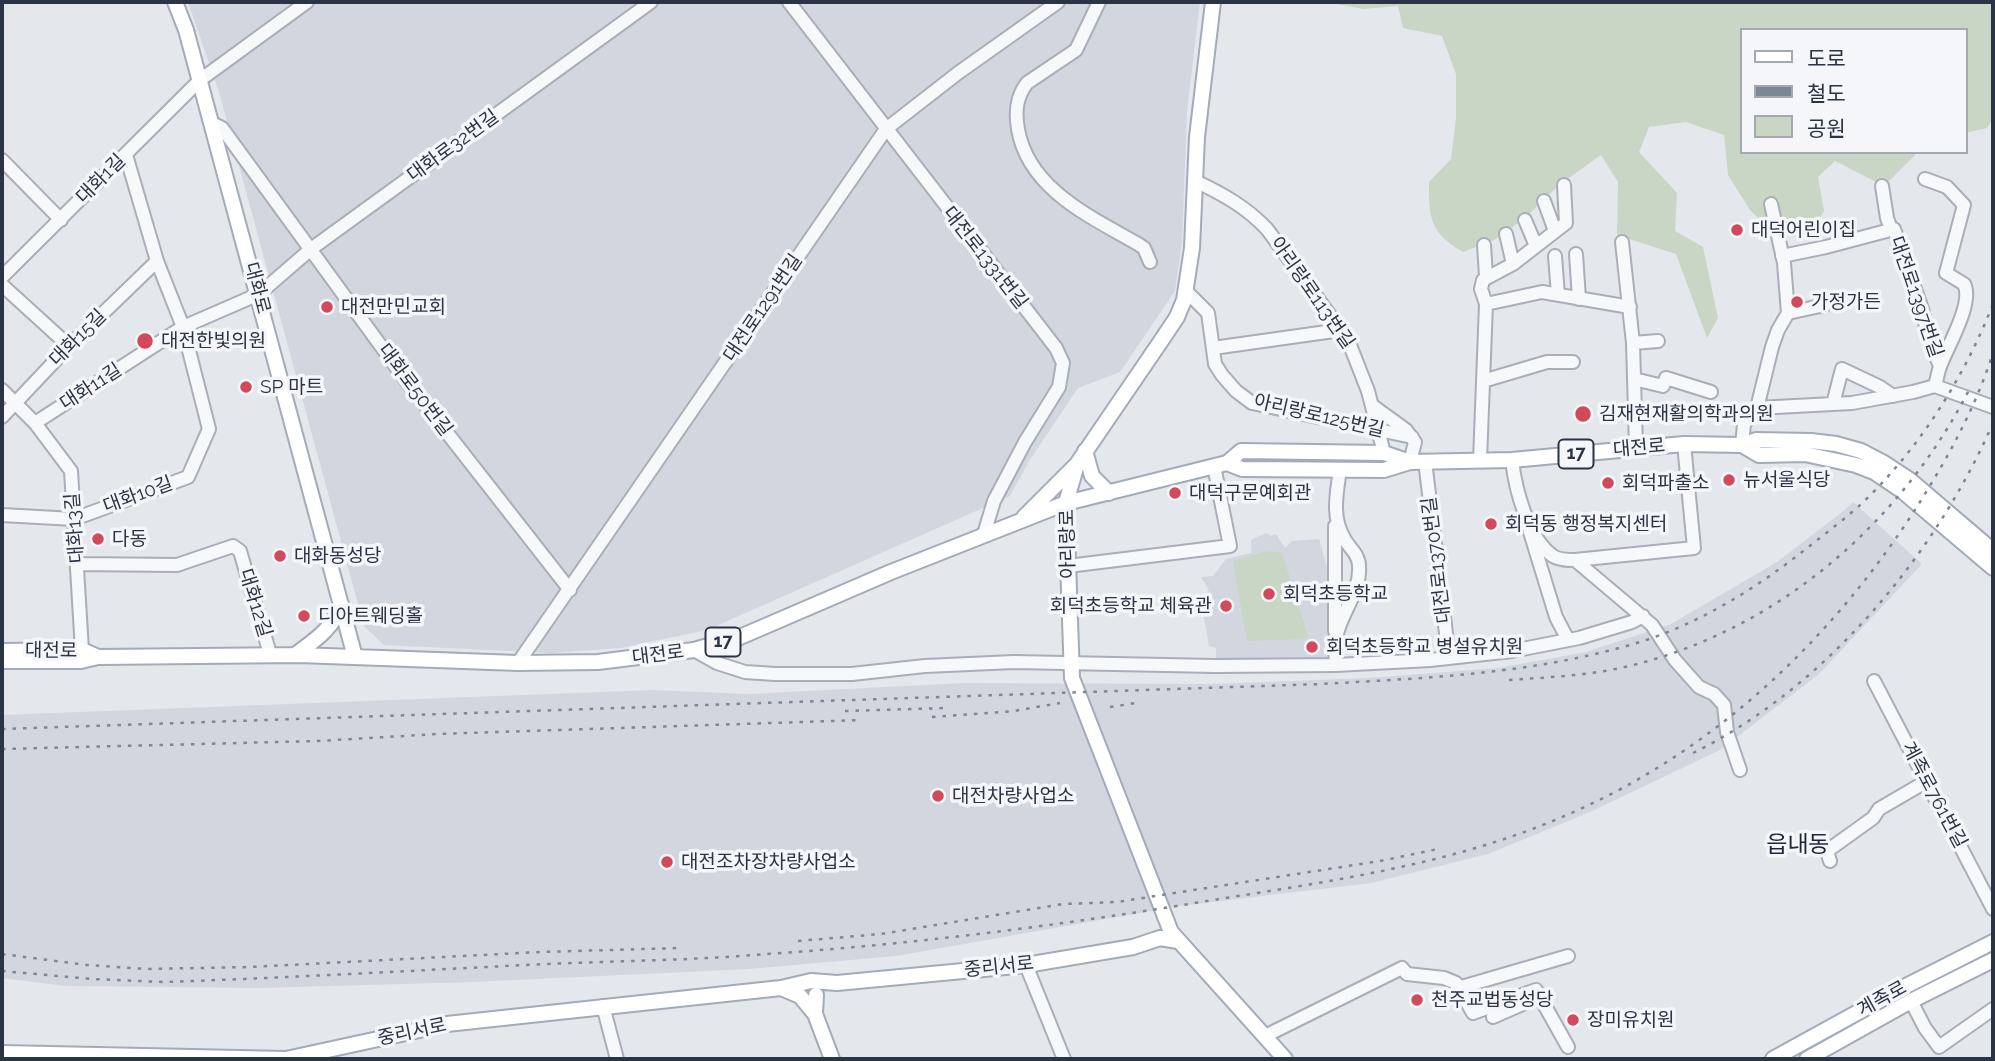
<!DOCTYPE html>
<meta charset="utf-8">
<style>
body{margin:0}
#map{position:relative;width:1995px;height:1061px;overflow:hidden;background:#e4e7ec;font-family:Raleway,"Noto Sans KR",sans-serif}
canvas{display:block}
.frame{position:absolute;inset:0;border:4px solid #2b3445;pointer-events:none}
.legend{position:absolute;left:1740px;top:28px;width:228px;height:126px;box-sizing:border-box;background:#f4f6f9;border:2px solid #a4a8b1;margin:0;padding:9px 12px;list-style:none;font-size:21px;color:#2b3445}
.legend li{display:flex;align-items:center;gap:14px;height:35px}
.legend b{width:35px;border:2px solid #a4a8b1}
</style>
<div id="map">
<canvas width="1995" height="1061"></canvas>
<div class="frame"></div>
<ul class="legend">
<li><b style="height:9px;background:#fff"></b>도로</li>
<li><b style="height:9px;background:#7d8696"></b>철도</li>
<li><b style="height:19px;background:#c9d6c5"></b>공원</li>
</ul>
</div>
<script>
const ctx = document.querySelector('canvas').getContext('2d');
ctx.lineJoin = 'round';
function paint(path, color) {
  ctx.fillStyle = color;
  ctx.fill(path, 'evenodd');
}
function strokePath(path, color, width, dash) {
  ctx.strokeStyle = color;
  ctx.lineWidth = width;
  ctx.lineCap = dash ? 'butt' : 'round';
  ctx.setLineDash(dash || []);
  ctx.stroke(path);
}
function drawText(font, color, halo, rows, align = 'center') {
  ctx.font = font + ' Raleway,"Noto Sans KR",sans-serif';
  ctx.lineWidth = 7;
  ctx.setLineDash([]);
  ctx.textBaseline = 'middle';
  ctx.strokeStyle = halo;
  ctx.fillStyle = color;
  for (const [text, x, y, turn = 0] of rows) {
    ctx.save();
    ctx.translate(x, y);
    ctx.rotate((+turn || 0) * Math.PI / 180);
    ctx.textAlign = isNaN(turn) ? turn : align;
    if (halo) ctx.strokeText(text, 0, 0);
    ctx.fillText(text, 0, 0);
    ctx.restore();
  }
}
paint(new Path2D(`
 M188 2H1200L1187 111 1182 242 1175 291 1120 372 1078 388 1029 461 1010 496 707 630 621 648 551 653 384 645 364 626 219 92Z
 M1853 502 1922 564 1819 674 1720 750 1590 812 1488 854 1371 883 1179 906 896 956 749 969 473 982 261 988 66 986 2 978V715L653 690 749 694 964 683 1213 684 1369 678 1498 668 1586 652 1671 624 1777 562 1841 513Z
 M1266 533 1271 536 1276 534 1285 548 1292 541 1319 539 1333 590 1332 633 1327 659H1216V648L1209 646 1202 607 1207 601 1202 597 1209 590 1201 577 1213 576 1226 559 1251 553V540Z`), '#d2d6de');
paint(new Path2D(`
 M1326 2H1993V119L1987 128 1965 133V30H1741V152H1918L1884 186 1835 161 1818 177 1824 211 1808 238 1777 236 1750 210 1728 175 1724 135 1686 122 1649 127 1639 152 1677 193 1675 231 1703 247 1718 318 1707 338 1676 254 1617 235 1618 182 1601 155 1559 185 1525 218 1494 240 1463 252C1429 232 1429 218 1429 182L1451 159 1456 118V74L1442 36 1403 28 1398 6 1363 9Z
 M1267 551 1282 553 1308 636 1305 639 1247 641 1233 561Z`), '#c9d6c5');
const minor = new Path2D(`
 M789 2 1056 348 1063 363 1059 387 1025 442 994 501 984 534
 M1099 2 1076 50 1027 83C1016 97 1015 112 1018 129 1028 189 1091 217 1138 244L1144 248 1150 262
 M212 123 222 128 405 379 570 590
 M2 160 61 220
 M1925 179 1947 187 1964 205 1946 273 1964 284C1974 302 1948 346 1941 364 1938 371 1937 379 1935 386
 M1195 181C1223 194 1246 207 1267 229L1348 340 1368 391 1384 453
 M1882 186 1887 218 1891 229
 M1544 201 1555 231
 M1525 220 1536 246
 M1506 234 1513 264
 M1622 242 1633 343 1636 448
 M1484 245 1486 276
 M1576 254 1579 299
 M1555 256 1558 295
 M1782 256 1826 247 1894 229 1922 309 1929 340 1940 366
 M2 277 200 80 307 2
 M2 285 69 346
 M1186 291 1208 313 1215 364 1222 375 1236 391 1252 403 1412 437
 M1486 304 1481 289 1483 280 1513 264 1566 223 1564 185
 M1788 313 1825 305
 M1633 343 1658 341
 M1213 348 1341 330
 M1634 379 1663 386 1666 378 1711 392
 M1483 381 1547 362H1573
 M2 390 35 423 71 471 82 650
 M1833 404 1842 369 1880 387 1893 396
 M1373 406 1406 430 1415 442 1410 462
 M1757 408 1852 403 1913 392 1935 386 1993 407
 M2 417 69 346 157 261
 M35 423 183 327 259 294 311 249 651 2
 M1742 445 1744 424 1757 408 1772 347 1778 330 1788 313 1784 263 1771 204
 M1480 460 1486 304 1542 292 1630 307
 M1512 460C1515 488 1528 539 1553 556 1559 560 1568 560 1575 560L1694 548 1684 444
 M1425 461 1449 658
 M2 515 74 519 188 477 209 429 183 327 157 261 126 155
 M1335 526V631
 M1530 532 1556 617 1568 640
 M1575 560 1652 625 1675 660 1699 687 1714 694 1724 705 1727 732 1740 770
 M78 564 177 565 233 546 240 551 270 654
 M1068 566 1230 546 1214 466
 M694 650 717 663 745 672 775 674H852L925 666 1014 662 1215 666 1336 665 1430 660 1512 651 1579 638 1632 622 1643 616
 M518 663 886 129 958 73 1058 2
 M1336 665C1336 657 1334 647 1336 638 1340 614 1361 592 1359 566 1359 554 1349 548 1344 538 1331 516 1337 493 1340 469
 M1874 681 1993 909
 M1830 861 1827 851 1873 818 1879 809 1927 781
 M1026 965 1064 1059
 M1458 988 1568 956
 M1911 1001 1925 1028 1939 1047 1993 1009
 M603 1006 617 1059
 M1493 1017 1525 1003
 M1265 1036 1402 968 1407 974 1444 978 1456 983 1473 1013 1536 990 1568 1047`);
const major = new Path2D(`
 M175 2 186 30 355 657
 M1213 2 1197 137 1192 248 1184 300 1177 317 1161 341 1077 464 1066 503 1072 678 1171 932 1285 1059
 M1742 445 1759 455 1805 454 1856 465 1874 472 1901 490 1993 568
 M1085 451 1092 476 1109 493
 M1227 463 1242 469 1384 470 1410 462 1512 460 1684 444 1742 445 1756 440 1811 441 1836 444 1861 451 1884 463 1910 480 1993 551
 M1024 517 1076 465
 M2 651 82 650 98 657
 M295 655C315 640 333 629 341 604
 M2 661H81L98 657 299 655 518 663 598 662 694 650 740 637 891 572 1066 503 1227 463 1241 451 1384 453 1410 462
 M781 988 800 996 815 1014
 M816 995 815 1014 832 1059
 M2 1053 286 1059 447 1024 781 988 811 981 837 983 1026 965 1133 947 1160 938 1178 941
 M1773 1059 1904 987 1993 942
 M1807 1059 1911 1001 1993 960`);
strokePath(minor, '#a9aeb7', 16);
strokePath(major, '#a3abb8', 18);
strokePath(minor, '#f7f8fa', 12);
strokePath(major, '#fff', 14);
strokePath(new Path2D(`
 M1509 680C1553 677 1598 675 1641 663 1785 624 1904 519 1971 386
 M1110 707 1136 703
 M845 711 946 708
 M932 717 1014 711 1060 703
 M2 729 1321 684C1426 678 1529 674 1630 645 1693 627 1751 592 1802 552 1821 537 1841 522 1859 506 1918 451 1964 378 1993 304
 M2 749 318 741 437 734 862 720
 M1693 753C1825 688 1935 556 1993 423
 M798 941 881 934 1063 904 1117 902 1380 861 1438 849
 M2 954 87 965 147 969 250 967 540 952 679 948
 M2 971 92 979 163 982C284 978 405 971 526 965 602 961 678 961 754 955 906 945 1057 926 1207 901 1330 881 1454 865 1569 814 1710 753 1825 646 1909 519 1943 467 1974 412 1993 353`), '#7d8696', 2.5, [3.5, 7]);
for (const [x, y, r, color] of [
 [1737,230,7,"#d1495b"],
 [1797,302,7,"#d1495b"],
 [327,307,7,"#d1495b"],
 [145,341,9,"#d1495b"],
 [246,387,7,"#d1495b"],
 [1583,414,9,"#d1495b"],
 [1729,480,7,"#d1495b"],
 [1608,483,7,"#d1495b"],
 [1175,493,7,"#d1495b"],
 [1491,524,7,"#d1495b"],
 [98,539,7,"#d1495b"],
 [280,556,7,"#d1495b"],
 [1269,594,7,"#d1495b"],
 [1226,606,7,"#d1495b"],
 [304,616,7,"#d1495b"],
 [1312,647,7,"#d1495b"],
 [938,796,7,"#d1495b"],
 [667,862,7,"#d1495b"],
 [1417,1000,7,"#d1495b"],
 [1573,1020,7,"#d1495b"]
]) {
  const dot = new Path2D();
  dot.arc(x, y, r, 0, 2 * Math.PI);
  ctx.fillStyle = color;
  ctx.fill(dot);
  strokePath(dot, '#f4f6f9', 2.5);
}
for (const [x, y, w] of [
 [1576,454,35],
 [723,642,35]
]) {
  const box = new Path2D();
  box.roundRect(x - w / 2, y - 14.5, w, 29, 5);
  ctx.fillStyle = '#f4f6f9';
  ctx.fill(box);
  strokePath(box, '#2b3445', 2);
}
drawText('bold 18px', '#2b3445', null, [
 ["17",1576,454],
 ["17",723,642]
]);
drawText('19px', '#2b3445', '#f4f6f9', [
 ["대화로32번길",453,146,-36],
 ["대화1길",101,179,-45],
 ["대전로1331번길",985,258,52],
 ["대화로",257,288,75],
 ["아리랑로113번길",1312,293,55],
 ["대전로1397번길",1916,297,71],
 ["대전로1291번길",763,308,-56],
 ["대화15길",78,338,-45],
 ["대화11길",91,387,-33],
 ["대화로50번길",415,390,53],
 ["아리랑로125번길",1319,416,13],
 ["대전로",1639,448,-5],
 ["대화10길",138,495,-20],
 ["대화13길",75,528,-94],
 ["아리랑로",1068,544,-91],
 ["대전로1370번길",1437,560,-97],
 ["대화12길",255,603,73],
 ["대전로",51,651,1],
 ["대전로",658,655,-7],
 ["계족로761번길",1934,795,62],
 ["중리서로",999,967,-6],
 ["계족로",1882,999,-29],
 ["중리서로",412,1032,-12]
]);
drawText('19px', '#2b3445', '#f4f6f9', [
 ["대덕어린이집",1751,230],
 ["가정가든",1811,302],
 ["대전만민교회",341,307],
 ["대전한빛의원",161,341],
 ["SP 마트",260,387],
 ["김재현재활의학과의원",1599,414],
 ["뉴서울식당",1743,480],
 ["회덕파출소",1622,483],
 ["대덕구문예회관",1189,493],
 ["회덕동 행정복지센터",1505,524],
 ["다동",112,539],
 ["대화동성당",294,556],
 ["회덕초등학교",1283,594],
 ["회덕초등학교 체육관",1212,606,"right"],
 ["디아트웨딩홀",318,616],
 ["회덕초등학교 병설유치원",1326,647],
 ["대전차량사업소",952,796],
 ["대전조차장차량사업소",681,862],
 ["천주교법동성당",1431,1000],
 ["장미유치원",1587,1020]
], 'left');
drawText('23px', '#1d2536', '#f4f6f9', [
 ["읍내동",1798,845]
]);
</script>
